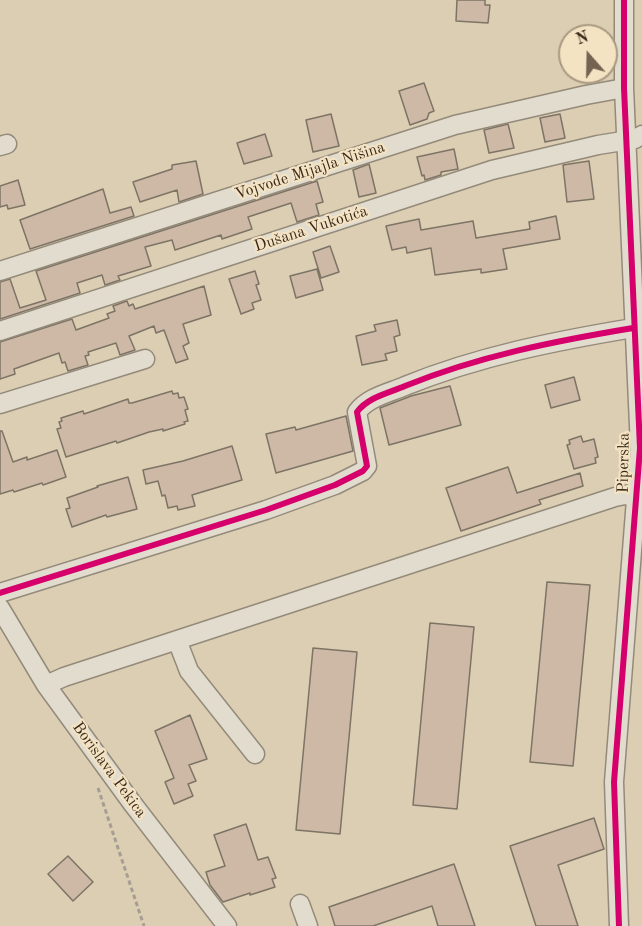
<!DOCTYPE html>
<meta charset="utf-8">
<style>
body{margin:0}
#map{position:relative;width:642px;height:926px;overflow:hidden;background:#dcceb3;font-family:"Old Standard TT",serif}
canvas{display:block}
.north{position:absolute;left:558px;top:24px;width:60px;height:60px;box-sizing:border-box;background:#f3e3c3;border:2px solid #a99980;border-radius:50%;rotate:340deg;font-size:16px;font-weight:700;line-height:24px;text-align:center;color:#3a291b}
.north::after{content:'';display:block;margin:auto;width:21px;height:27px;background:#736350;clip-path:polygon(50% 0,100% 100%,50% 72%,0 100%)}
</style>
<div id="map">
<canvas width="642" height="926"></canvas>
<div class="north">N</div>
</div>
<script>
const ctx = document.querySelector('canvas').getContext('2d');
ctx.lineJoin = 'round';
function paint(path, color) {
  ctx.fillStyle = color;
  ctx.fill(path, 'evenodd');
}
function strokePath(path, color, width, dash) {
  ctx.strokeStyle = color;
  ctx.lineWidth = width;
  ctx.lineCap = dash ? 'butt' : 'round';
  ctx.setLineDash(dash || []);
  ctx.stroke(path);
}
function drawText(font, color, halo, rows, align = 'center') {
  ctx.font = font + ' "Old Standard TT",serif';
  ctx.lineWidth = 4.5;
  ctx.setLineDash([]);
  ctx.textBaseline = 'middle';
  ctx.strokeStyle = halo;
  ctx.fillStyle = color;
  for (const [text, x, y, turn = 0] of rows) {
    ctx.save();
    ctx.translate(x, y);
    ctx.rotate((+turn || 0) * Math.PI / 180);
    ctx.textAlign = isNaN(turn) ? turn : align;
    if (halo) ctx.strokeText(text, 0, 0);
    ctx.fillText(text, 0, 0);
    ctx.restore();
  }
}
const building = new Path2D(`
 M457 0H485V5H490L488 23 456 21Z
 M424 83 434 111 429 113 427 119 410 125 399 91Z
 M331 114 339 146 313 152 306 120Z
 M560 114 565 138 545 142 540 118Z
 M508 124 514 148 489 153 484 130Z
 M265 134 272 156 244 164 237 143Z
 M454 149 458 169 441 172V175L425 180 424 175 422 176 417 157Z
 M196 161 203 194 179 202 177 190 140 202 133 182 172 169V165Z
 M589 161 594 199 567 202 563 165Z
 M369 164 376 193 359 197 353 170Z
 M18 180 25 205 8 209 7 205 0 207V186Z
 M317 181 323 202 316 204 319 215 297 222 291 203 248 217 252 229 222 239 221 235 175 250 172 240 145 247 151 266 118 276 120 280 105 285 102 275 77 283 80 293 0 319V282L10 279 20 308 46 300 36 271Z
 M103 189 110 213 131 207 134 216 30 249 20 220Z
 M556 216 560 239 503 249 507 269 481 273V269L435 275 431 248 407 253 406 247 392 250 386 226 419 219 421 230 473 221 476 238 530 229 529 222Z
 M330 246 339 272 321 278 313 252Z
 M317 269 323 290 296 298 290 276Z
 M255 271 259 284 256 285 261 300 252 303 254 309 241 314 229 279Z
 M204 286 211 315 183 324 189 343 183 346 188 359 176 363 164 330 156 333 154 326 129 336 135 350 120 355 116 343 88 352 89 355 85 356 88 365 68 371 65 362 62 363 59 353 14 369 15 374 0 379V342L72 319 76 330 109 318 107 314 115 311 113 306 127 301 129 306 133 304 135 309Z
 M397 320 400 335 394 337 397 351 385 354 387 360 362 365 356 336 376 331 374 325Z
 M574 377 580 400 551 408 545 385Z
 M450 386 461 425 389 445 380 408 411 396Z
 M172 391 173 394 178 393 179 398 184 397 188 409 185 410 188 421 184 422 185 424 163 431V429L149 432 117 443 116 441 66 457 57 429 61 428 59 422 62 421 61 418 83 411 84 414 128 399 129 403H132Z
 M346 416 353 451 276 473 266 434 295 427 296 430Z
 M0 431H2L13 462 27 457V460L57 450 66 477 43 485 42 483 14 492 13 490 0 494Z
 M581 436 583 442 594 439 598 457 595 458 596 463 574 469 567 445 570 444 569 440Z
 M232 446 242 480 192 495 195 506 178 510 177 506 168 508 165 495 162 496 158 481 146 484 143 470 183 461Z
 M508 467 517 493 580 473 583 486 539 500 541 504 461 531 446 488Z
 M128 477 137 509 107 517 106 515 72 527 66 509 70 508 67 498 98 487 97 486Z
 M547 582 590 585 573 766 530 762Z
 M430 623 474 627 457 809 413 805Z
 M313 648 357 652 340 834 296 830Z
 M190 715 207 759 189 765 196 781 188 784 193 796 174 804 165 782 174 778 155 731Z
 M594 818 604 849 558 865 578 926H536L510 846Z
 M246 824 258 860 268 857 276 878 272 879 275 887 250 895V893L223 902 210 885 206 872 225 866 214 835Z
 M68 856 93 882 73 901 48 874Z
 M454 864 475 926H438L432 906 373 926H335L329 907Z`);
paint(building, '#cdb9a6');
strokePath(building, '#7d7465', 1.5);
const minor = new Path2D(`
 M0 146 7 144
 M0 271 455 125 586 95 624 88
 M0 331 492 170 598 145 635 139 642 135
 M0 404 145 359
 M0 593 266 510 335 485 363 471 367 466 357 412C368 397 389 393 405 386 479 356 555 341 633 328
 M0 608 46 685 132 803 227 926
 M177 640 189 671 255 754
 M46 685 64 677 615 497 625 495 637 496
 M300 904 308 926
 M619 926 614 782 640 448 624 88V0`);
strokePath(minor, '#948a7a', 21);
strokePath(new Path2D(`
 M98 788 144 926`), '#a69e93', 3, [4.5, 3]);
strokePath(minor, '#e2dcce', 18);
strokePath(new Path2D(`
 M0 593 266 510 335 485 363 471 367 466 357 412C368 397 389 393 405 386 479 356 555 341 633 328
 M619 926 614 782 640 448 624 88V0`), '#d6006c', 6);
drawText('16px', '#3a291b', '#f3e3c3', [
 ["Vojvode Mijajla Nišina",310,171,-18],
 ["Dušana Vukotića",311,229,-18],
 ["Piperska",624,463,-89],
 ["Borislava Pekica",109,770,54]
]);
</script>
